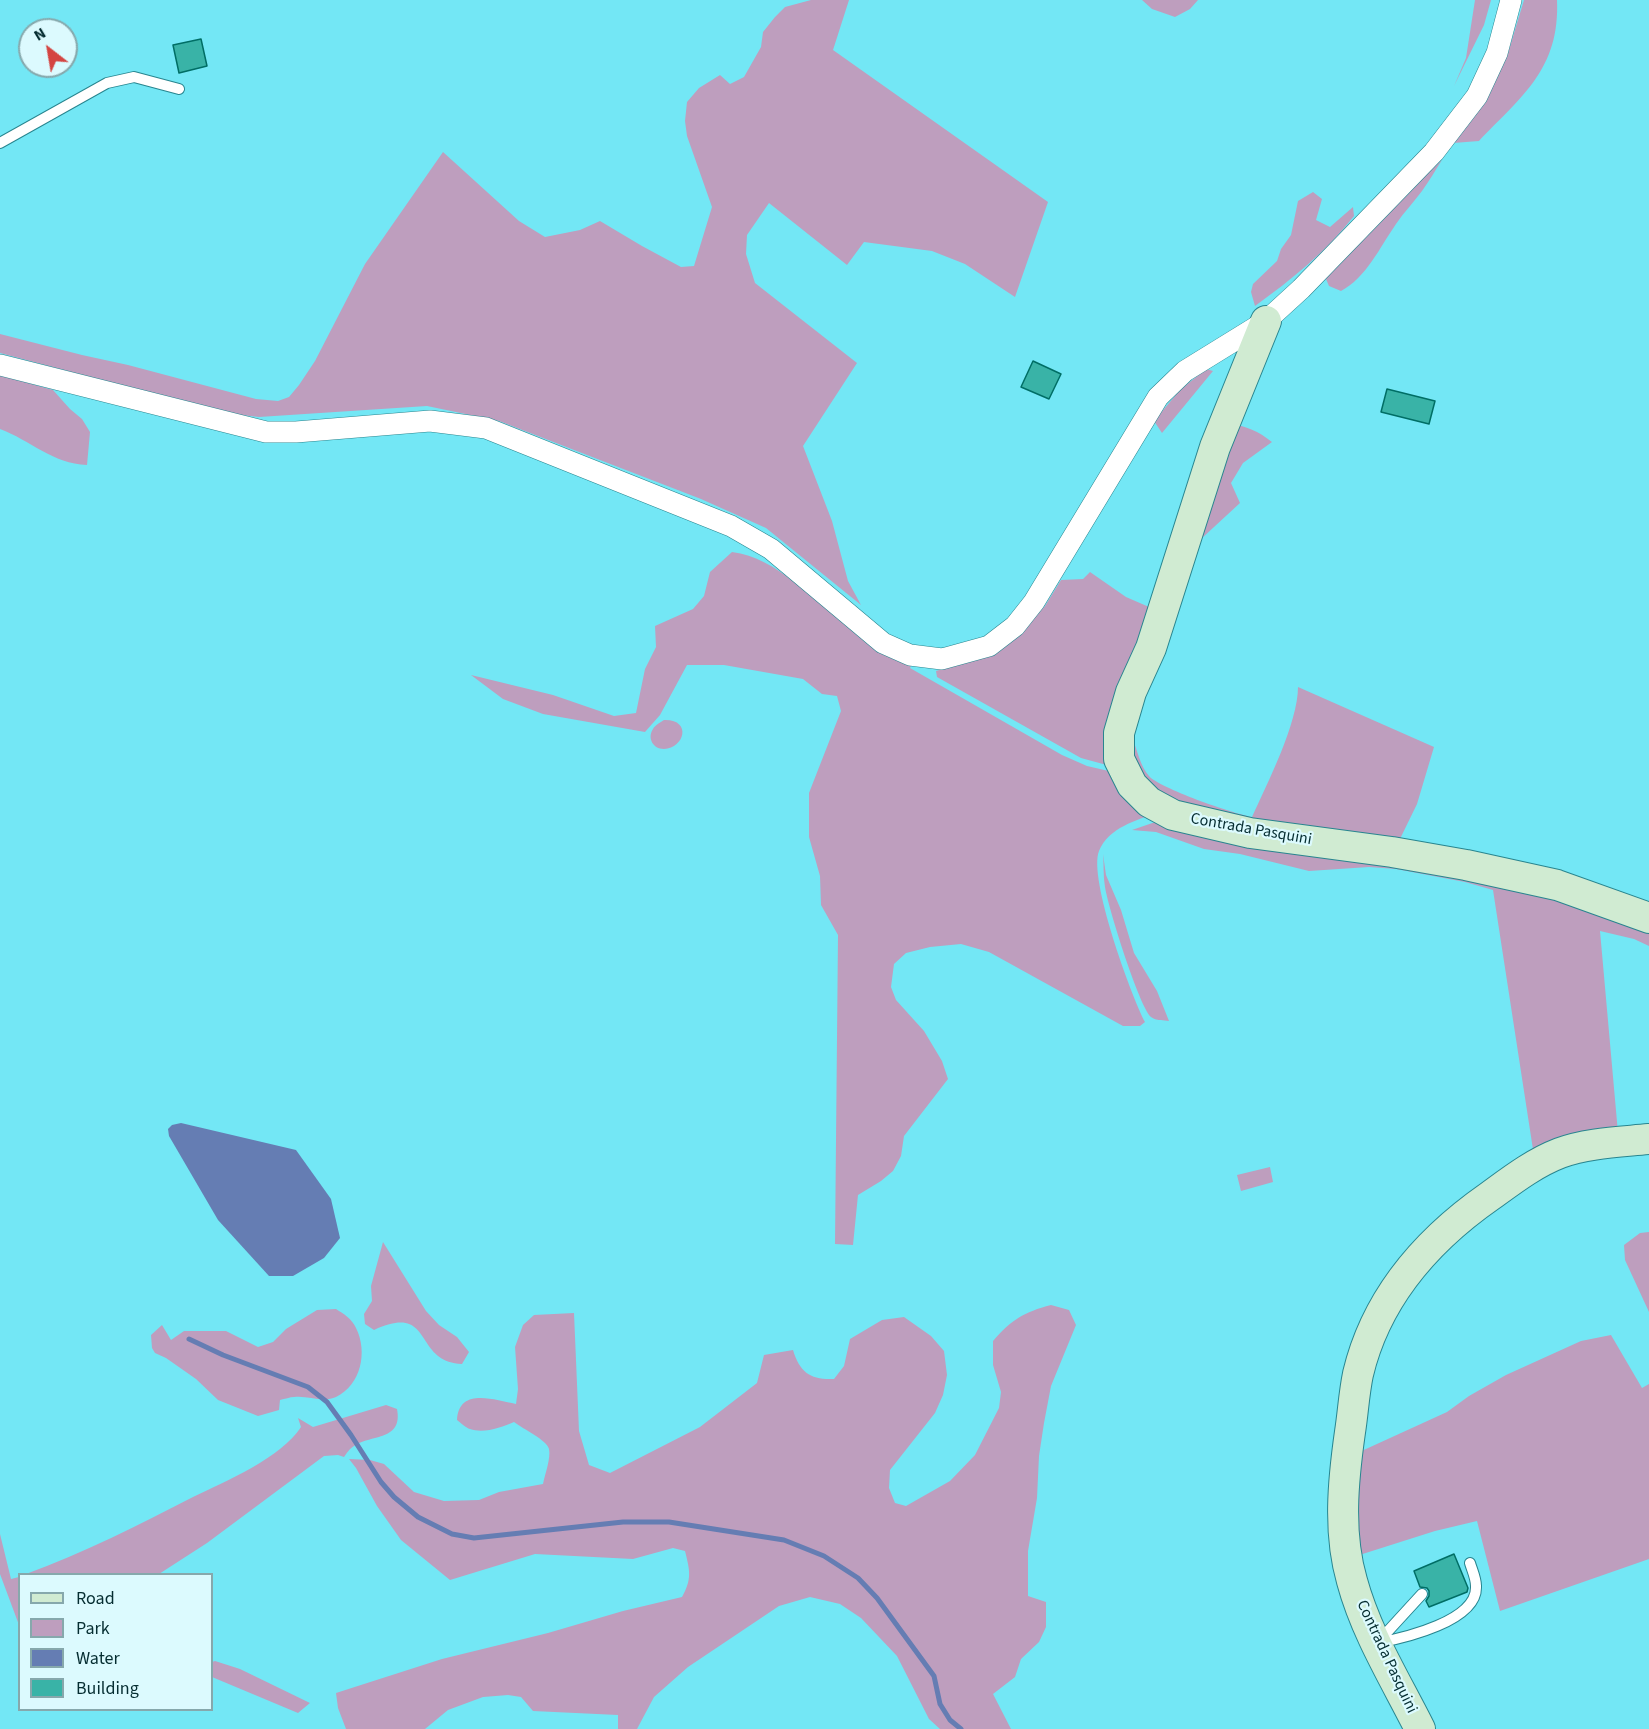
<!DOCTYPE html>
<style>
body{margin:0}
#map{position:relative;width:1649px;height:1729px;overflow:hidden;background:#73e7f5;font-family:"Source Sans 3",sans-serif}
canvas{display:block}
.legend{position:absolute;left:18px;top:1573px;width:195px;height:138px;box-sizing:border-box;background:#dcfafe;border:2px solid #86a8ac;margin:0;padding:8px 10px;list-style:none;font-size:18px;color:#052d31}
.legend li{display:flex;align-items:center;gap:12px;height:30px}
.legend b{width:30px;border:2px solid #86a8ac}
.north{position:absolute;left:18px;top:18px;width:60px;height:60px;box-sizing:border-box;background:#dcfafe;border:2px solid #86a8ac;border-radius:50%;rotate:329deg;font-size:16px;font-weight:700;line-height:24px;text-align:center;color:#052d31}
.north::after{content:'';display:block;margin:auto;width:21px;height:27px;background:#d44542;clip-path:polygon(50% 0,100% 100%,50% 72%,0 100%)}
</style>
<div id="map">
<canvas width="1649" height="1729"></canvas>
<ul class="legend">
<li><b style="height:8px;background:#d0ebd2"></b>Road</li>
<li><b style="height:16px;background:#be9ebe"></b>Park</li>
<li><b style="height:16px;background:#657db3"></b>Water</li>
<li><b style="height:16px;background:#39b3a7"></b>Building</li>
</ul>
<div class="north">N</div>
</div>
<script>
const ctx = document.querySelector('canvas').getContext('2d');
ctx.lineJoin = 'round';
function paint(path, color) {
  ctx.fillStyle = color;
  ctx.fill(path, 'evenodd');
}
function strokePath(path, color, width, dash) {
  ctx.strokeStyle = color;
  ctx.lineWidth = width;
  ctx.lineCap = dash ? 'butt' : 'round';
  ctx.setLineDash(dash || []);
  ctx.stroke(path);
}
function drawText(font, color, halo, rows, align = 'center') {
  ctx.font = font + ' "Source Sans 3",sans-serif';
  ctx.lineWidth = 4.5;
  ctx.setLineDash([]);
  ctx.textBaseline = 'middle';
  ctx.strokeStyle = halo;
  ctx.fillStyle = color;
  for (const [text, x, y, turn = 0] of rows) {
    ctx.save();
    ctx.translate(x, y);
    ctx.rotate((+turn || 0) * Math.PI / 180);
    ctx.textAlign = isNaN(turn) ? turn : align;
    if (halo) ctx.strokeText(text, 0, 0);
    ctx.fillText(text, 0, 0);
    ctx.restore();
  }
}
paint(new Path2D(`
 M811 0H849L833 50 1048 202 1015 297 965 264 932 251 864 242 847 265 769 203 747 235 746 254 755 283 857 363 803 446 832 521 848 581 861 605 766 528 701 499 499 421 427 406 259 417 241 415 172 399 0 353V334L82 355 128 365 256 399 278 401 289 397 299 385 315 361 365 264 443 152 519 221 545 237 580 230 600 221 642 246 681 267 694 266 712 207 687 136 685 121 687 102 699 88 720 75 730 84 744 77 761 47 763 32 775 17 785 7Z
 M1142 0H1198L1190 9 1175 17 1152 9Z
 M1475 0H1491L1484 25 1454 86 1466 58Z
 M1524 0H1557C1560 69 1522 96 1479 141L1453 143 1488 94 1508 53Z
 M1442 160C1435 171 1429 181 1422 191 1414 202 1404 212 1396 224 1380 247 1366 278 1341 291L1329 286 1326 279 1330 270 1401 198Z
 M1313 192 1322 199 1316 220 1330 227 1353 207 1354 216C1327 251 1291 280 1255 306L1251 292 1253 284 1277 261 1281 249 1291 235 1298 201Z
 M1206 369 1213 371 1162 433 1154 421 1180 390Z
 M0 375 53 390 70 409 82 419 90 432 87 465C53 464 30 440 0 429Z
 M1229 424C1247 426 1258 431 1272 442L1243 463 1231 483 1240 503 1201 539Z
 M732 552C778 558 812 600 848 626 868 640 890 653 911 666L910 668 1062 755 1087 766 1113 772 1158 812C1136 821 1109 827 1099 851 1088 878 1131 995 1145 1022L1140 1026H1123L989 952 961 944 930 947 906 953 894 964 891 987 896 1000 924 1031 942 1061 948 1079 904 1136 901 1156 893 1171 881 1181 858 1195 853 1245 835 1244 838 935 821 905 820 876 809 837V793L841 711 837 696 822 694 803 679 724 665H687L660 715 645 732 543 714 503 699 471 675 553 695 614 716 636 713 645 669 656 647 655 626 693 609 704 596 710 572Z
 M1090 572 1126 597 1156 610 1114 767 1081 758 937 677 936 671 966 662 1026 627 1045 606 1061 580 1083 579Z
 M1298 687 1434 747 1417 804 1398 843 1325 835 1182 803 1158 792 1142 781 1129 751 1132 737C1137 749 1140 766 1149 776 1159 788 1234 814 1252 817 1267 784 1298 723 1298 687Z
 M664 720C692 719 685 748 664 749 653 749 647 738 653 729 655 725 661 722 664 720Z
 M1167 818 1444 866 1649 928V946L1634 939 1600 931 1618 1133 1534 1156 1493 890 1465 882 1396 869 1369 867 1309 871 1240 854 1204 849 1156 832 1132 830Z
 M1103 854 1106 875 1121 910 1134 953 1157 991 1169 1021C1164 1020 1156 1021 1151 1017 1139 1006 1108 907 1105 887 1103 876 1104 865 1103 854Z
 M1270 1167 1273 1182 1241 1191 1237 1175Z
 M1649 1232V1312L1625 1260 1624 1245 1640 1233Z
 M383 1242 426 1311 439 1325 457 1337 469 1352 462 1364C412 1362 435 1302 374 1330L365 1324 364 1314 372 1301 371 1286Z
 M1051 1305 1069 1310 1076 1325 1051 1386 1044 1423 1039 1456 1037 1498 1028 1551V1596L1046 1602V1627L1039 1642 1021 1659 1015 1677 993 1694 1011 1729H940L929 1719 897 1656 861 1618 840 1604 810 1597 779 1606 688 1667 654 1697 637 1729H618V1715L533 1711 521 1697 508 1695 483 1697 448 1710 425 1729H346L338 1708 336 1693 442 1659 548 1633 623 1611 682 1597C692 1579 690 1571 685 1551L673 1548 633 1559 535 1554 450 1580 401 1540 377 1506 356 1468 349 1459 370 1460 384 1464 414 1492 444 1501 479 1500 499 1492 543 1484C545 1474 551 1458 549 1449 547 1440 523 1429 514 1422 502 1427 484 1434 470 1429 466 1428 461 1423 457 1420 459 1387 494 1400 516 1404L518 1389 515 1347 523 1325 534 1315 574 1313 579 1431 589 1465 610 1473 700 1427 757 1383 764 1355 793 1350C800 1373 811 1380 834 1379L844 1366 850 1339 882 1320 904 1317 931 1336 944 1351 947 1375 943 1395 935 1413 890 1470 889 1488 895 1503 906 1506 950 1481 975 1455 999 1408 1001 1392 993 1365V1341C1011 1320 1024 1312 1051 1305Z
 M336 1309C344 1314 352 1319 356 1328 368 1352 361 1385 336 1397 323 1403 307 1395 294 1397 290 1397 285 1399 280 1400L279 1410 258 1416 218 1400 196 1379 166 1358 155 1353 152 1348 151 1335 162 1325 171 1340 184 1331H226L258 1347 273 1342 286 1329 317 1310Z
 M1611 1335 1642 1388 1649 1384V1559L1500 1611 1477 1521 1435 1531 1350 1558 1355 1454 1447 1412 1469 1396 1506 1375 1581 1341Z
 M386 1405 397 1409C403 1441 372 1434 354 1446 349 1449 347 1453 344 1457L338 1455 324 1456 207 1543 159 1574H26C84 1553 138 1525 193 1497 226 1481 281 1458 301 1427L298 1418 313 1427Z
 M0 1534 11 1579 19 1577V1625L0 1574Z
 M215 1661 240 1669 310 1703 298 1713 212 1677V1662Z`), '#be9ebe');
paint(new Path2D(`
 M181 1123 296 1150 331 1199 340 1238 324 1258 293 1276H269L218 1220 169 1136 168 1129 172 1125Z`), '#657db3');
strokePath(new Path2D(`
 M189 1339 223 1355 308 1387 327 1402 351 1435 381 1482 394 1497 418 1517 452 1534 474 1538 623 1522H669L784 1540 824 1556 858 1578 877 1598 934 1676 940 1704 950 1720 961 1729`), '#657db3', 5);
const building = new Path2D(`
 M201 39 207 66 179 73 173 45Z
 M1033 361 1061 374 1049 399 1021 387Z
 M1387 389 1435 401 1429 424 1381 412Z
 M1454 1554 1468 1588 1467 1592 1429 1607 1426 1601 1429 1596V1591L1427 1588 1420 1587 1414 1571Z`);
paint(building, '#39b3a7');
strokePath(building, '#006e65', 1.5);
const lane = new Path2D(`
 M0 143 107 83 134 77 179 89
 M1378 1642 1422 1594
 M1377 1643C1404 1638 1478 1621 1476 1586 1476 1578 1472 1570 1470 1563`);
const street = new Path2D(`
 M0 365 266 432H296L430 421 486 428 731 526 771 549 883 643 910 655 942 659 989 646 1015 626 1034 602 1158 397 1185 371 1266 321 1301 289 1434 152 1477 96 1497 53 1511 0`);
const secondary = new Path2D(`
 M1266 321 1215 447 1151 648 1131 692 1119 733V759L1132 785 1149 802 1173 815 1250 833 1392 852 1466 865 1557 885 1649 918
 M1420 1729C1396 1681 1366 1633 1352 1581 1338 1533 1343 1481 1350 1432 1353 1413 1354 1393 1358 1374 1376 1298 1427 1240 1490 1196 1512 1180 1534 1163 1560 1153 1587 1143 1620 1142 1649 1139`);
strokePath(lane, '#28858f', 12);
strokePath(street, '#28858f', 22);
strokePath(secondary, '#28858f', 32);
strokePath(lane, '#fff', 10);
strokePath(street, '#fff', 21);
strokePath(secondary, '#d0ebd2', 30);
drawText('16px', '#052d31', '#dcfafe', [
 ["Contrada Pasquini",1251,830,10],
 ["Contrada Pasquini",1386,1657,65]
]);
</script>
